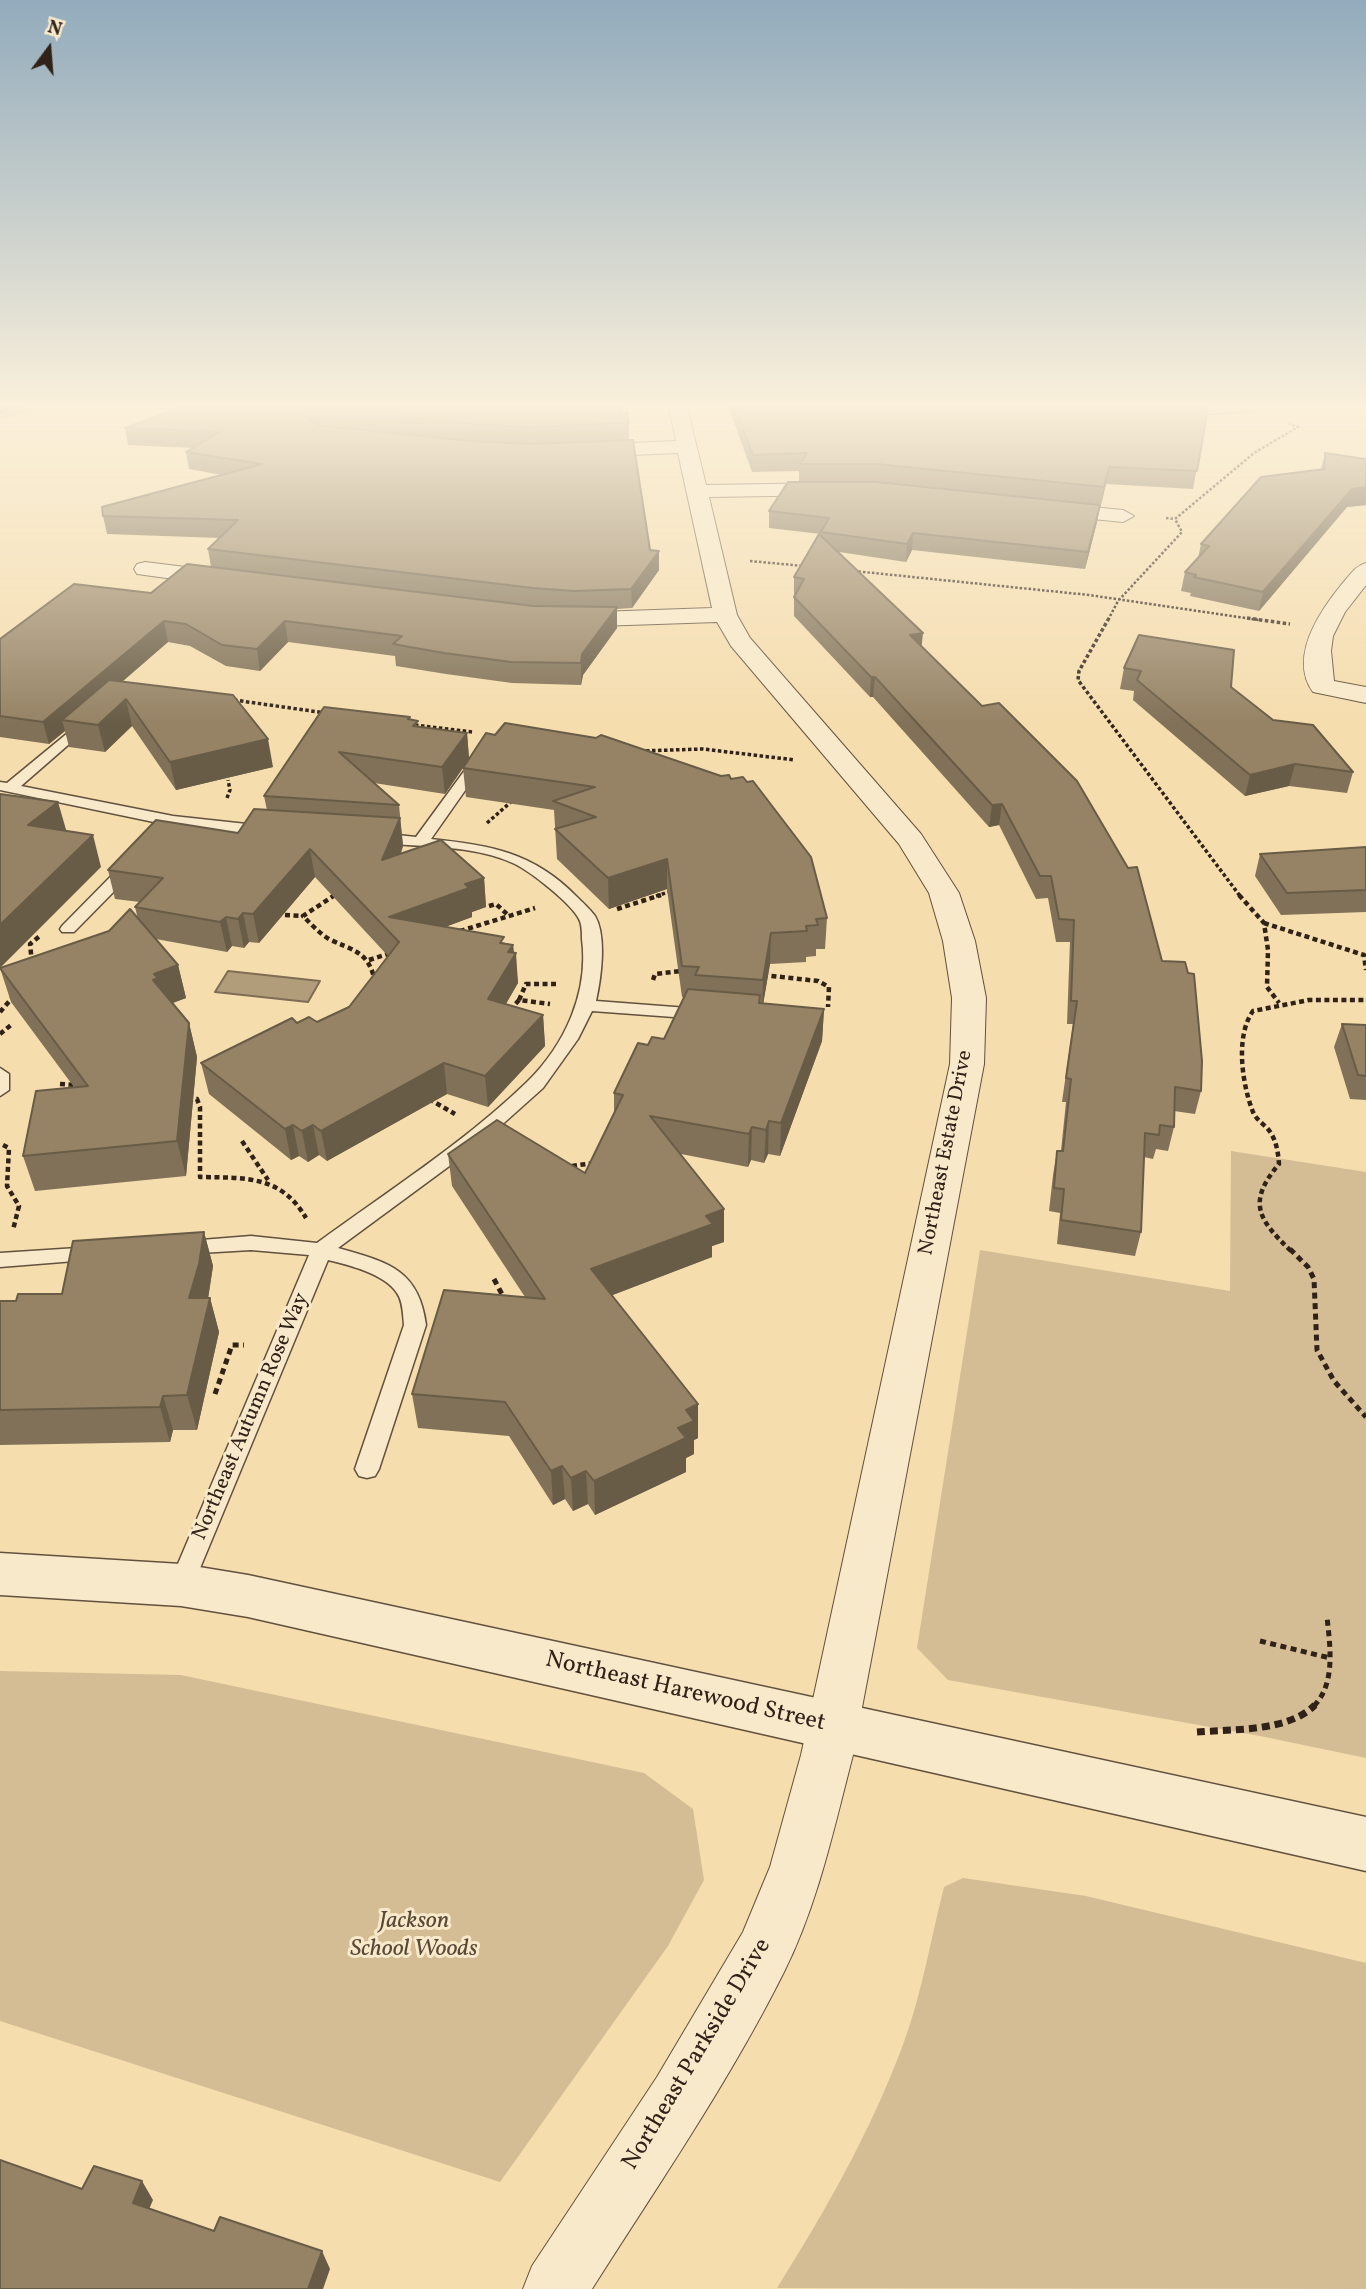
<!DOCTYPE html>
<style>
body{margin:0}
#map{position:relative;width:1366px;height:2289px;overflow:hidden;background:#f5ddae;font-family:Vollkorn,serif}
canvas{display:block}
.north{position:absolute;left:14px;top:14px;width:70px;height:70px;-webkit-text-stroke:5px #f8e9ca;paint-order:stroke;rotate:16deg;font-size:19px;font-weight:700;line-height:28px;text-align:center;color:#302219}
.north::after{content:'';display:block;margin:auto;width:24px;height:32px;background:#302219;clip-path:polygon(50% 0,100% 100%,50% 72%,0 100%)}
</style>
<div id="map">
<canvas width="1366" height="2289"></canvas>
<div class="north">N</div>
</div>
<script>
const ctx = document.querySelector('canvas').getContext('2d');
ctx.lineJoin = 'round';
function paint(path, color) {
  ctx.fillStyle = color;
  ctx.fill(path, 'evenodd');
}
function strokePath(path, color, width, dash) {
  ctx.strokeStyle = color;
  ctx.lineWidth = width;
  ctx.lineCap = dash ? 'butt' : 'round';
  ctx.setLineDash(dash || []);
  ctx.stroke(path);
}
function drawText(font, color, halo, rows, align = 'center') {
  ctx.font = font + ' Vollkorn,serif';
  ctx.lineWidth = 6;
  ctx.setLineDash([]);
  ctx.textBaseline = 'middle';
  ctx.strokeStyle = halo;
  ctx.fillStyle = color;
  for (const [text, x, y, turn = 0] of rows) {
    ctx.save();
    ctx.translate(x, y);
    ctx.rotate((+turn || 0) * Math.PI / 180);
    ctx.textAlign = isNaN(turn) ? turn : align;
    if (halo) ctx.strokeText(text, 0, 0);
    ctx.fillText(text, 0, 0);
    ctx.restore();
  }
}
paint(new Path2D(`
 M0 403H59L0 420Z
 M1231 1151 1366 1172V1758L1260 1736 948 1680 917 1648 980 1250 1230 1291Z
 M0 1671 181 1675 644 1773 693 1809 704 1880 668 1946 500 2182 0 2021Z
 M963 1878 1086 1896 1366 1963V2289L777 2288C826 2210 872 2129 904 2042 922 1993 931 1938 944 1887Z`), '#d4bd95');
const water = new Path2D(`
 M228 971 320 981 308 1002 215 992Z`);
paint(water, '#b29d7b');
strokePath(water, '#7e6c54', 2);
paint(new Path2D(`
 M19 403H29L0 414V410Z`), '#7e6c54');
const service = new Path2D(`
 M86 718 91 719V725L21 786 173 816 265 826 273 831 265 836 173 826 0 790V782L7 783Z
 M478 758 485 762 431 839C489 845 533 852 576 896 582 902 590 909 595 916 607 936 601 979 596 1001L701 1009 710 1014 701 1019 592 1011 578 1039 543 1088 486 1139 338 1248C387 1262 419 1269 426 1325L379 1469 375 1476 367 1478 359 1476 355 1469 404 1325C403 1315 403 1301 397 1293 385 1274 349 1265 328 1260L193 1585 190 1592 181 1596 172 1592 169 1585 309 1255 251 1250 183 1254 176 1252 173 1247 176 1242 251 1236 317 1243C388 1191 464 1143 527 1082 565 1045 589 992 582 939 582 933 582 924 579 919 571 903 531 872 515 864 475 845 422 847 379 843L371 838 379 833 416 837 473 759Z
 M129 862 137 867 135 870 74 932H62L60 929 62 926 123 864Z
 M0 1068 9 1074V1090L0 1096Z
 M93 1247 100 1249 103 1254 100 1259 0 1267V1253Z`);
const minor = new Path2D(`
 M668 403H686L706 485 835 483 845 489 835 495 709 497 737 615 750 638 921 834 959 893 975 941 986 998 984 1064 853 1755C834 1828 818 1904 784 1972 729 2082 658 2185 592 2289H523L532 2266 657 2077 743 1932 770 1867 801 1755 950 1064 952 998 943 941 929 893 899 844 731 646 717 622 569 627 561 625 557 620 561 615 569 613 712 608 678 453 586 457 576 451 586 445 676 441Z
 M1070 403H1279L1270 409 1189 416 1079 409Z
 M1050 503 1123 510 1134 516 1123 522 1042 514 1039 509Z
 M145 562 226 572 237 579 226 586 137 574 134 569 137 564Z
 M1366 563V585L1345 612 1333 636 1331 651 1334 681 1366 687V703L1313 692C1288 657 1320 611 1342 584 1350 575 1355 566 1366 563Z`);
const tertiary = new Path2D(`
 M0 1553 181 1564 248 1575 1366 1817V1871L248 1617 181 1606 0 1595Z`);
strokePath(service, '#61513e', 3);
strokePath(minor, '#61513e', 2);
strokePath(tertiary, '#61513e', 3);
strokePath(new Path2D(`
 M1166 518 1175 519
 M750 561 804 566
 M854 571 1089 595 1259 620
 M1108 620 1118 601 1182 532 1175 519 1254 453 1298 427 1289 424`), '#302219', 2.5, [2.5, 2]);
strokePath(new Path2D(`
 M1109 618 1079 671 1078 680 1240 896
 M1247 618 1290 624
 M234 700 326 713
 M415 725 472 732
 M640 751 703 749 795 760
 M227 798 230 790 228 780
 M487 823 512 801
 M332 896 337 893
 M656 896 672 891`), '#302219', 3.5, [3.5, 2.5]);
strokePath(new Path2D(`
 M335 895 303 916C311 924 319 933 329 939 351 950 368 951 374 978
 M1239 895 1264 923 1268 950 1267 987 1279 1003
 M489 906 496 904 508 915
 M617 909 661 895
 M285 915 303 916
 M1264 923 1364 955 1366 970
 M460 931 535 908
 M369 960 391 953
 M32 963 30 944 41 935
 M763 975 818 981 829 987 828 1007
 M653 980 655 974 681 971
 M519 1000 526 984H556
 M510 1010 519 1000 550 1004
 M0 1012 13 997
 M0 1034 11 1025
 M60 1084 76 1085
 M429 1099 455 1114
 M188 1100 197 1099 200 1107V1177C245 1178 281 1175 306 1218
 M242 1141 268 1180
 M3 1145 9 1148 7 1186 19 1206 13 1230
 M572 1166 594 1163
 M1291 1251C1259 1220 1246 1203 1279 1164 1278 1151 1276 1138 1267 1128 1262 1123 1256 1119 1253 1112 1242 1084 1235 1036 1253 1011L1309 1000H1366`), '#302219', 4.5, [5, 3.5]);
strokePath(new Path2D(`
 M1290 1249 1308 1267 1314 1279 1317 1350 1334 1381 1366 1417
 M494 1279 505 1300
 M215 1394 232 1345H244
 M1260 1641 1330 1658
 M1314 1706C1336 1683 1330 1646 1327 1617`), '#302219', 5, [6, 4.5]);
strokePath(new Path2D(`
 M1197 1732C1233 1729 1288 1732 1315 1705`), '#302219', 7, [8, 5]);
paint(service, '#f8e9ca');
paint(minor, '#f8e9ca');
paint(tertiary, '#f8e9ca');
paint(new Path2D(`
 M194 403H623V414L629 423V440L650 550 659 570 632 608 617 609V628L583 675 581 685 512 683 446 674 396 666 395 656 288 642 260 671 226 666 190 646 168 642 122 682 273 767 176 790 132 726 105 752 69 747 65 731 49 744 0 737V639L151 593 211 567 208 549 220 538 107 534 103 516 222 475 189 469 186 452 193 448 128 445 125 428ZM321 424 471 441 321 425Z
 M727 403H1209L1193 489 1106 484 1101 505H1100L1097 522 1085 569 912 550 906 562 839 552 922 646 1162 961 1201 1091 1195 1114 1174 1111V1127L1168 1151 1156 1149 1153 1159 1144 1157 1141 1232 1135 1256 1057 1244 1060 1213 1049 1211 1053 1175 1057 1151H1061L1066 1102H1062L1073 1024H1067L1070 942H1056L1048 898 1036 899 999 825 989 827 873 697H870L794 616V577L821 534 769 528V511L799 482V471L752 472Z
 M1325 453 1366 459V505L1347 507 1259 611 1190 596 1191 593 1181 591 1185 572 1198 558 1201 544 1321 469Z
 M1124 668 1231 687 1273 720 1353 772 1347 793 1289 786 1245 796 1133 700 1134 691 1120 689Z
 M324 707 410 720 418 726 467 733 469 758 495 735 505 723 827 918 825 949H816V956L806 957V962L770 964 763 1003 824 1009 822 1041 780 1156 768 1154 764 1163 751 1160 748 1167 681 1154 724 1242 712 1246V1257L612 1295 698 1404V1438L694 1440V1454L686 1458V1472L595 1515 588 1504 573 1511 565 1499 553 1505 509 1436 418 1428 412 1394 525 1297 452 1186 448 1154 585 1173 614 1113V1093L648 1045 664 1039 684 997H682L667 889 609 909 557 859 554 810 466 797 463 768 445 794 374 783 399 805 403 846 401 854 484 878 486 907 472 912V917L445 927 513 945 518 983 506 1004 543 1015 545 1046 488 1107 447 1094 327 1161 319 1155 308 1162 299 1156 291 1160 209 1094 201 1063 297 1023 317 1022 349 1007 388 956 315 877 259 943 249 942 244 948 232 946 227 952 156 939 178 965 186 998 172 1003 189 1023 197 1057 186 1176 35 1191 23 1156 74 1087 11 1002 0 968 109 931 138 919 135 907 140 902 115 899 108 870 238 833 267 810 264 796Z
 M1366 847V912L1281 915 1255 876 1260 854Z
 M1342 1024 1366 1025V1100L1350 1099 1334 1047Z
 M204 1232 213 1266 208 1298H210L219 1332 197 1430H173L170 1442 0 1445V1301H16L62 1294Z`), '#817158');
paint(new Path2D(`
 M621 403H623V412L621 424 618 416Z
 M319 408 321 424 309 434 306 417Z
 M1109 467 1106 484 1101 505 1104 487Z
 M1366 487V505L1347 507 1259 611 1263 592 1352 489Z
 M1100 505 1097 522 1085 569 1088 552Z
 M913 533 912 550 906 562 907 544Z
 M659 551V570L632 608 631 589Z
 M617 607V628L583 675 581 685V663L582 654Z
 M164 621 168 642 75 722 62 720 65 731 49 744 43 722Z
 M285 621 288 642 260 671 257 649Z
 M923 633 921 652 910 635Z
 M871 677H875L873 697H870Z
 M126 699 132 726 105 752 98 725Z
 M467 733 469 759 445 794 442 767Z
 M268 739 273 767 176 790 170 762Z
 M1295 764 1289 786 1245 796 1250 775Z
 M58 802 67 833 28 825Z
 M1002 804 999 825 989 827 992 805Z
 M400 818 403 846 386 888 382 860Z
 M93 835 101 867 0 968V925Z
 M310 849 315 877 259 943 253 914Z
 M667 859V889L609 909 608 878Z
 M484 878 486 907 472 912V917L399 944 389 917 465 884Z
 M243 913 249 942 244 948 238 919Z
 M226 917 232 946 227 952 220 922Z
 M771 933 770 964 762 1011 763 980Z
 M513 945 514 956 516 953 518 983 491 1029 488 999 508 952Z
 M178 965 186 998 165 1006 153 980 154 974Z
 M824 1009 822 1041 780 1156 781 1123Z
 M543 1015 545 1046 488 1107 485 1076Z
 M189 1023 197 1057 186 1176 177 1141Z
 M444 1063 447 1094 327 1161 321 1131Z
 M769 1121 768 1154 764 1163 766 1130Z
 M293 1125 299 1156 291 1160 285 1129Z
 M313 1125 319 1155 308 1162 302 1131Z
 M752 1127 751 1160 748 1167 749 1134Z
 M724 1209V1242L712 1246V1257L592 1303 591 1269 706 1216Z
 M204 1232 213 1266 208 1299 189 1298Z
 M210 1298 219 1332 197 1430 187 1395Z
 M163 1396 173 1430 170 1442 160 1407Z
 M698 1404V1438L694 1440V1454L686 1458V1472L595 1515 594 1481 678 1428 686 1410Z
 M562 1466 565 1499 553 1505 551 1471Z
 M586 1471 588 1504 573 1511 571 1478Z
 M142 2181 153 2200 144 2221 133 2203Z
 M322 2251 330 2269 323 2289H308Z`), '#695c47');
const building = new Path2D(`
 M194 403H621L618 416 627 412 629 423 530 427 470 424 319 408 306 417 318 425 470 441 530 444 633 440 650 550 659 551 631 589 574 591 533 588 208 549 238 520 103 516 102 507 262 464 186 452 220 432 125 428Z
 M733 403H1209L1197 471 1109 467 1104 487 877 464H800L807 453 753 455Z
 M1325 453 1366 459V487L1352 489 1263 592 1194 577 1196 575 1185 572 1209 546 1201 544 1261 477 1325 469Z
 M788 482H876L1100 505 1088 552 913 533 907 544 821 532 829 518 769 511Z
 M819 534 923 633 910 635 982 706 999 703 1077 781 1128 868 1137 867 1162 961 1185 962 1188 973 1194 974 1202 1061 1201 1091 1175 1087 1174 1127 1160 1125 1159 1135 1145 1133 1141 1232 1061 1220 1064 1189 1054 1188 1057 1151H1063L1071 1079 1066 1078 1077 1001H1071L1074 920 1059 919 1051 876H1040L1002 804 992 805 875 677H871L794 597 804 579 794 577Z
 M187 564 533 606 617 607 582 654 581 663 511 662 444 653 393 644 402 636 285 621 257 649 222 645 186 624 164 621 43 722 0 716V639L74 584 151 593Z
 M1139 635 1234 650 1231 687 1273 720 1313 725 1353 772 1295 764 1250 775 1137 680 1141 671 1124 668Z
 M109 680 233 695 268 739 170 762 126 699 98 725 62 720Z
 M324 707 410 717 408 719 418 721 413 726 467 733 442 767 339 752 399 805 264 796Z
 M505 723 596 738 601 735 721 776 729 775 731 779 743 777 747 782 753 781 811 857 827 918 816 919 818 925 806 926 807 931 771 933 763 980 695 975 699 967 682 966 667 859 608 878 555 829 596 817 553 801 595 787 463 768 486 733 495 735Z
 M0 794 58 802 28 825 93 835 0 925Z
 M254 809 400 818 382 860 441 840 484 878 465 884 469 888 389 917 504 937 500 943 513 945 508 952 516 953 488 999 543 1015 485 1076 444 1063 321 1131 313 1125 302 1131 293 1125 285 1129 201 1063 292 1018 297 1023 309 1017 317 1022 349 1007 399 942 310 849 253 914 243 913 238 919 226 917 220 922 135 907 163 878 108 870 156 820 238 833Z
 M1366 847V890L1287 893 1260 854Z
 M130 909 178 965 154 974 158 978 153 980 189 1023 177 1141 23 1156 36 1091 88 1086 0 968 109 931Z
 M688 989 760 995 759 1003 824 1009 781 1123 769 1121 766 1130 752 1127 749 1134 650 1116 724 1209 706 1216 713 1224 591 1269 698 1404 686 1410 694 1421 678 1428 686 1438 594 1481 586 1471 571 1478 562 1466 551 1471 505 1402 412 1394 444 1290 545 1299 448 1154 497 1120 585 1173 623 1095 614 1093 638 1043 648 1045 652 1037 664 1039Z
 M1342 1024 1366 1025V1076L1358 1075Z
 M204 1232 199 1264 189 1298H210L187 1395 163 1396 160 1407 0 1410V1301H16L18 1294H62L73 1241Z
 M0 2160 82 2189 94 2166 142 2181 133 2203 214 2231 220 2217 322 2251 308 2289H0Z`);
paint(building, '#968366');
strokePath(building, '#695c47', 2);
const sky = ctx.createLinearGradient(0, 0, 0, 723);
sky.addColorStop(0, '#92abbc');
sky.addColorStop(0.56, '#faf0db');
sky.addColorStop(1, '#faf0db00');
ctx.fillStyle = sky;
ctx.fillRect(0, 0, 1366, 723);
drawText('21px', '#302219', '#f8e9ca', [
 ["Northeast Estate Drive",947,1153,-79],
 ["Northeast Autumn Rose Way",252,1417,-67]
]);
drawText('24px', '#302219', '#f8e9ca', [
 ["Northeast Harewood Street",685,1693,13],
 ["Northeast Parkside Drive",698,2055,-59]
]);
drawText('italic 24px', '#594938', '#f8e9ca', [
 ["Jackson",414,1923],
 ["School Woods",414,1951]
]);
</script>
